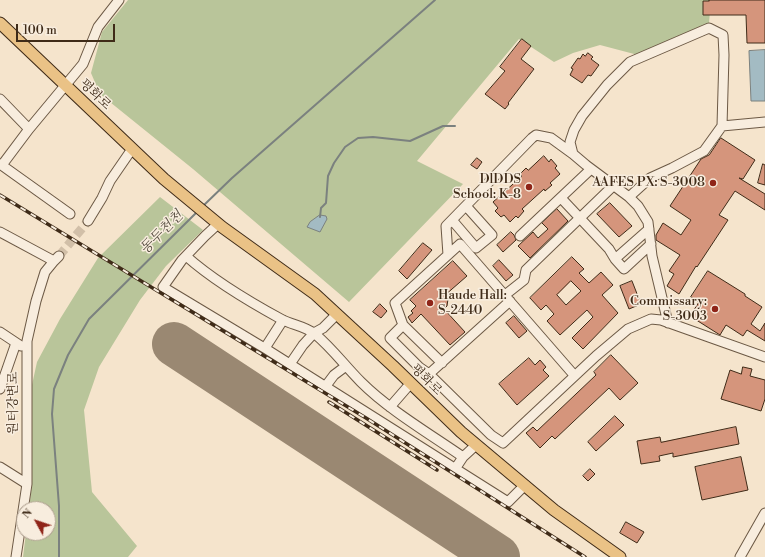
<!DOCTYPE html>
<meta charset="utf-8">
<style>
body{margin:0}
#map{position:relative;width:765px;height:557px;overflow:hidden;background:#f5e4cc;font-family:"Libre Bodoni",serif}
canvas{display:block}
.north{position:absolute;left:16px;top:501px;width:40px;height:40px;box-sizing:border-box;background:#f8edde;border:1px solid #ae9f8f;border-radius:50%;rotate:310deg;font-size:11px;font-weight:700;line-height:16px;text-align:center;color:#3f2b18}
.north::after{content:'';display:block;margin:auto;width:14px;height:18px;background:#8f2418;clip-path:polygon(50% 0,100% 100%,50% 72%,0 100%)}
.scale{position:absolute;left:16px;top:24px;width:99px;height:18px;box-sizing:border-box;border:2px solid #3f2b18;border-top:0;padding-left:5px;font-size:12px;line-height:14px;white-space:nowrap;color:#3f2b18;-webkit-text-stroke:3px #f8edde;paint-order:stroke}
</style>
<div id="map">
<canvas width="765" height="557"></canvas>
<div class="north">N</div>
<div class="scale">100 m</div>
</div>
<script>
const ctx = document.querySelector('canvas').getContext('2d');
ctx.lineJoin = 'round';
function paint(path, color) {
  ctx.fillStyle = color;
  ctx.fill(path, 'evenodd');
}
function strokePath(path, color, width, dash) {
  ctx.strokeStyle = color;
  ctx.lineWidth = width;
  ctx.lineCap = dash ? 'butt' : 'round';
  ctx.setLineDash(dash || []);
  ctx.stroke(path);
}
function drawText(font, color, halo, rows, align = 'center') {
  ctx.font = font + ' "Libre Bodoni","Noto Serif KR",serif';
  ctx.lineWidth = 3;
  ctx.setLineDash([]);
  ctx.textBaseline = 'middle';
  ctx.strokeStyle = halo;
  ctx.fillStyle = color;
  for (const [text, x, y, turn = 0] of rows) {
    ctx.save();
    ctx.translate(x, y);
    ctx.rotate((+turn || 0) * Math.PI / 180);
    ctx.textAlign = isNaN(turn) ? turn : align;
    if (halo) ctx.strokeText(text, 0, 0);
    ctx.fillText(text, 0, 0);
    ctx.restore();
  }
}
paint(new Path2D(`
 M128 0H711L709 23 638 55 600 45 573 53 554 62 519 39 417 161 463 184 349 302 193 169 100 94 91 73 102 32Z
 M160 197 203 230 166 266 140 300 99 367 84 410 92 492 137 546 128 557H23L26 533H48V509H29L32 484 30 394 37 362 60 319 98 258Z`), '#b9c59a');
const water = new Path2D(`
 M765 50V101H751L749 51Z
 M320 215 326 216 327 219 320 232 307 227 310 222Z`);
paint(water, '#a3bbc3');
strokePath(water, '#7b817f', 1);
strokePath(new Path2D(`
 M203 206 232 178 435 0
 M320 217 321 208 326 203 328 176 334 163 345 147 358 138 373 137 410 141 443 126H455
 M59 557V506L52 414 54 389 68 355 89 319 198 211`), '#7b817f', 2);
strokePath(new Path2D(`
 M174 344 498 557`), '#9a8872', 44);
const building = new Path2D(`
 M709 0H765V43H747L746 15H703V1H709Z
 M522 39 531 46 521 59 534 69 508 103 509 104 505 109 485 94 505 71 500 67Z
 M588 53 593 57 591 59 599 65 591 76 588 75 582 83 570 75 573 69 571 68 578 58 580 59 583 54 585 56Z
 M721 138 755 160 743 179 739 178 765 194V210L735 191 719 215 728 220 697 267 696 266 679 294 667 286 674 274 669 271 680 255 656 240V235L663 223 681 235 691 220 670 206 701 159 709 155Z
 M544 156 549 162 551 159 557 166 555 168 560 174 550 183 552 185 545 191 544 189 522 209 524 211 518 218 516 216 510 222 504 215 501 217 495 211 498 208 493 202 522 176 520 174 526 168 528 170Z
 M477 158 482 162 477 169 471 165Z
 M763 164 765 165V185L758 183Z
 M610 203 632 226 619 237 597 214Z
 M557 209 568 221 530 258 518 246 533 232 538 238 548 229 542 223Z
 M511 232 514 235 516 240 503 252 497 245Z
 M423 243 432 250 407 279 399 271Z
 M572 257 584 269 579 273 589 283 601 272 613 285 602 295 618 313 583 349 572 338 593 317 587 310 560 335 547 321 554 314 546 305 541 310 530 298ZM571 281 581 291 566 305 557 295Z
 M499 260 513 275 506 281 493 266Z
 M453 261 467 276 444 296 448 299 447 306 444 309 465 332 450 345 421 314 412 323 408 317 413 313 411 311 416 306 410 300Z
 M708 271 745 294V296L762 307 751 324 760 331 765 323V341L747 330 743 336 726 325 720 335 690 316 699 302 691 297Z
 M632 281 641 304 629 309 620 286Z
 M380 304 387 311 381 318 373 312Z
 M514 316 527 331 519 338 506 323Z
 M611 355 638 383 620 400 609 388 555 439 552 436 540 448 526 433 533 427 537 431 596 375 594 372Z
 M529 358 535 365 540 360 546 367 543 370 549 376 517 405 499 384Z
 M743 367 752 369 750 376 765 380V399L761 411 721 399 730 370 741 374Z
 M615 416 624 425 596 451 588 442Z
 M736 427 739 444 673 457V453L659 456 660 461 641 464 637 441 660 437 661 442Z
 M741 457 748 490 702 500 695 467Z
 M590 469 595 474 588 481 583 476Z
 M626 522 644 532 637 543 620 533Z`);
paint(building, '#d5957c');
strokePath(building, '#3f2b18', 1);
strokePath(new Path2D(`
 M59 256 88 221`), '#d1bfa8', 9, [9, 4.5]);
const minor = new Path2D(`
 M0 99 29 129
 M722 126 765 122
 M0 164 70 214
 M2 165 29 129 83 64 98 27 119 0
 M629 197 650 178 672 168 704 151 722 126 724 55 723 35 709 28 630 62 607 85 582 116 574 130 570 142 573 154 586 165 629 197 638 206 648 222 652 256 668 323
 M561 198 609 249 615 259
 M452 220 476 248 492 235 466 206
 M88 221 102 198 110 181 132 149
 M218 224 205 236 182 260 163 287 266 349 508 502 525 485
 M649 229 615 259 624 269 651 244
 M0 232 54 261
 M520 236 591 169
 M448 255 446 226 532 138 536 135 551 138 573 154
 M186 256C214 281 248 301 281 319 292 325 305 326 315 334 332 348 345 366 361 382 389 410 430 434 463 457
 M505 295 524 280 526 270 613 186
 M403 325 395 303 460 244 574 375
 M0 332 21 346
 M265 348 283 320
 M442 363 403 325 390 338 419 367 429 374 491 435 503 443 596 356 628 329 651 319 661 320 765 357
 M290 364 303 345 314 333 323 328 337 314
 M429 374 510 301
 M325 387 334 375 346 366
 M0 389 16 343
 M390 407 410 384
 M0 467 27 484
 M455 469 463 457 476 445
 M16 557 27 484V341L36 301 45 272 54 261 59 256
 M740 557 765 513`);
const major = new Path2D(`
 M0 23 164 179 222 227 315 294 393 366 461 432 554 510 620 557`);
strokePath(minor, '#6c5945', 11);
strokePath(major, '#3f2b18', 13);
strokePath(minor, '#f8edde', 9);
strokePath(major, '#eac286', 11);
const rail = new Path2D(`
 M0 195 366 418 585 557
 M329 402 437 470`);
strokePath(rail, '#3f2b18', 3.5);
strokePath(rail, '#f8edde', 2, [6]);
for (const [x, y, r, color] of [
 [713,183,4,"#8f2418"],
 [529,187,4,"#8f2418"],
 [430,303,4,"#8f2418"],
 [715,309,4,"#8f2418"]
]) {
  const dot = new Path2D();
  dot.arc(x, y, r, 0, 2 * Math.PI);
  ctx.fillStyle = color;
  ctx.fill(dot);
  strokePath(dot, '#f8edde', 1.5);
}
drawText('13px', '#3f2b18', '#f8edde', [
 ["평화로",95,95,44],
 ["평화로",426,380,45],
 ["원터강변로",14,403,-90]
]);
drawText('13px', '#3f2b18', '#f8edde', [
 ["DlDDS",521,180],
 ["School: K-8",521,195],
 ["AAFES PX: S-3008",705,183],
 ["Haude Hall:",438,296,"left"],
 ["S-2440",438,311,"left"],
 ["Commissary:",707,302],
 ["S-3003",707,317]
], 'right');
drawText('italic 14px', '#584f43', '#f8edde', [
 ["동두천천",162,233,-45]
]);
</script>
